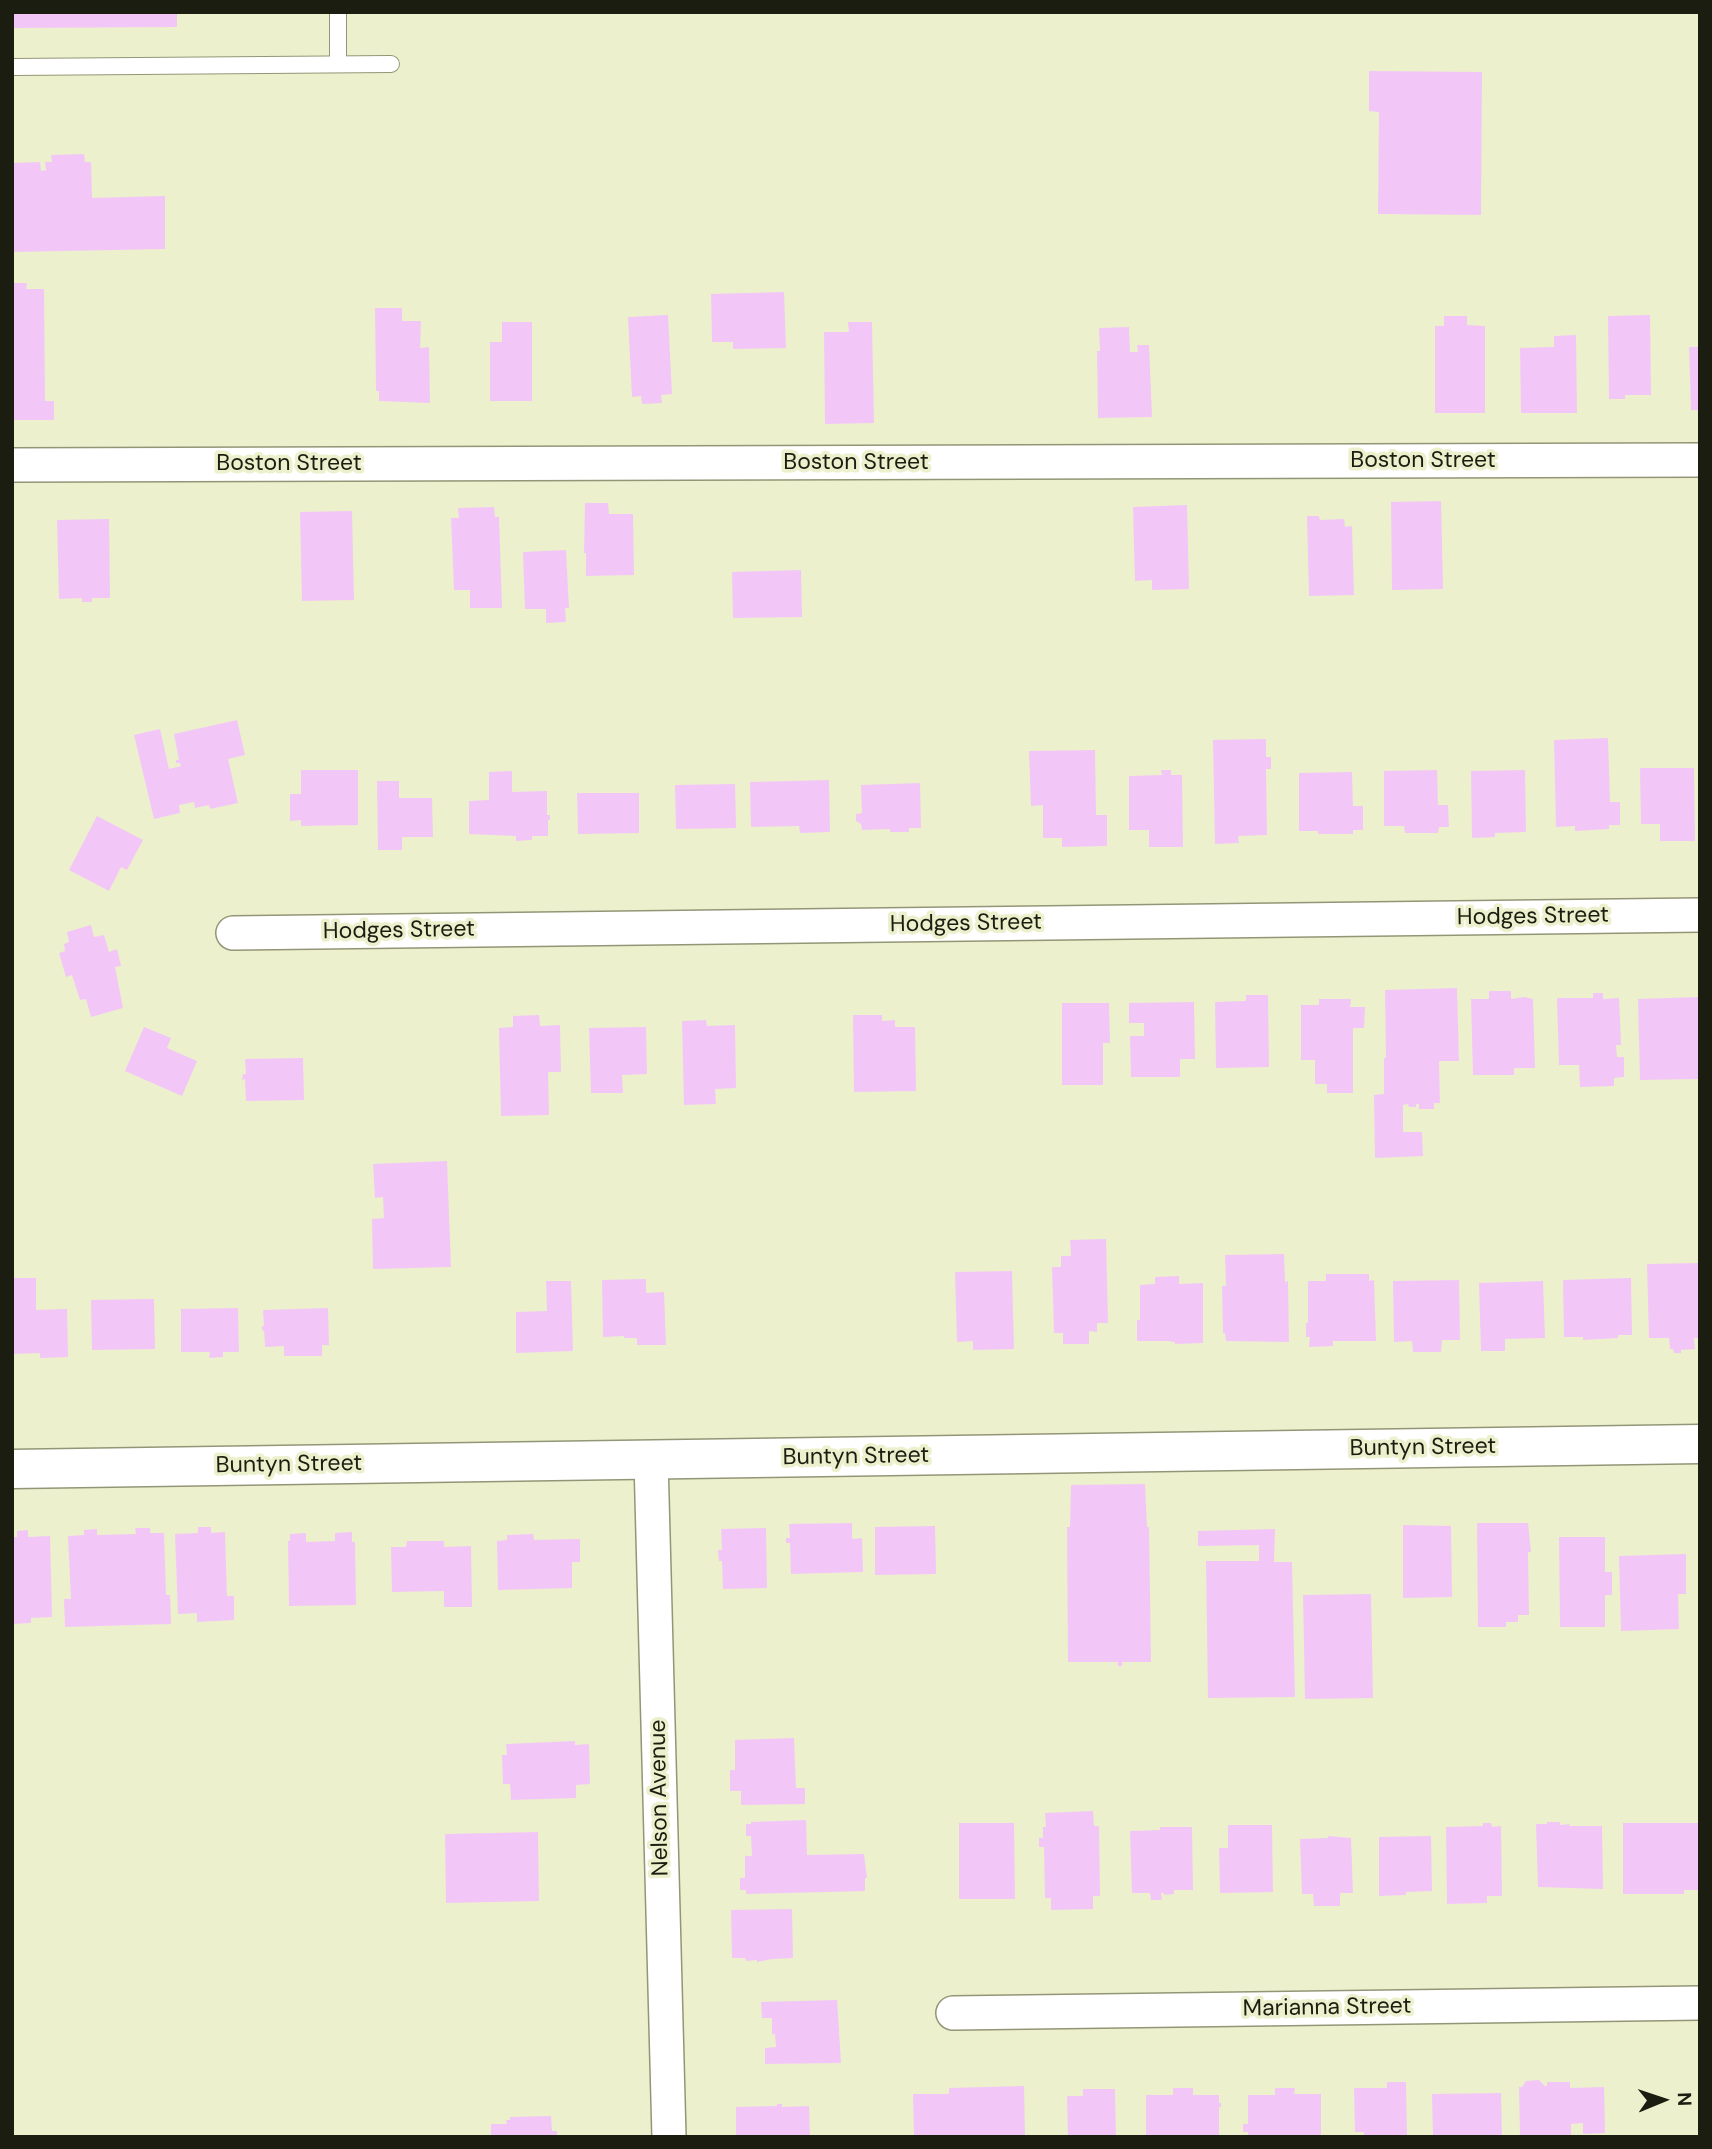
<!DOCTYPE html>
<style>
body{margin:0}
#map{position:relative;width:1712px;height:2149px;overflow:hidden;background:#edf0cd;font-family:"DM Sans",sans-serif}
canvas{display:block}
.frame{position:absolute;inset:0;border:14px solid #1c1d11;pointer-events:none}
.north{position:absolute;left:1628px;top:2065px;width:70px;height:70px;-webkit-text-stroke:5px #edf0cd;paint-order:stroke;rotate:88deg;font-size:19px;font-weight:700;line-height:28px;text-align:center;color:#1c1d11}
.north::after{content:'';display:block;margin:auto;width:24px;height:32px;background:#1c1d11;clip-path:polygon(50% 0,100% 100%,50% 72%,0 100%)}
</style>
<div id="map">
<canvas width="1712" height="2149"></canvas>
<div class="frame"></div>
<div class="north">N</div>
</div>
<script>
const ctx = document.querySelector('canvas').getContext('2d');
ctx.lineJoin = 'round';
function paint(path, color) {
  ctx.fillStyle = color;
  ctx.fill(path, 'evenodd');
}
function strokePath(path, color, width, dash) {
  ctx.strokeStyle = color;
  ctx.lineWidth = width;
  ctx.lineCap = dash ? 'butt' : 'round';
  ctx.setLineDash(dash || []);
  ctx.stroke(path);
}
function drawText(font, color, halo, rows, align = 'center') {
  ctx.font = font + ' "DM Sans",sans-serif';
  ctx.lineWidth = 7;
  ctx.setLineDash([]);
  ctx.textBaseline = 'middle';
  ctx.strokeStyle = halo;
  ctx.fillStyle = color;
  for (const [text, x, y, turn = 0] of rows) {
    ctx.save();
    ctx.translate(x, y);
    ctx.rotate((+turn || 0) * Math.PI / 180);
    ctx.textAlign = isNaN(turn) ? turn : align;
    if (halo) ctx.strokeText(text, 0, 0);
    ctx.fillText(text, 0, 0);
    ctx.restore();
  }
}
paint(new Path2D(`
 M12 12H177V27L12 28Z
 M1369 71 1482 72 1481 215 1378 214 1379 112 1369 111Z
 M84 154 85 162H91L92 198 165 196V249L12 252V163L40 162 41 171 46 170 45 162H52L51 155Z
 M13 283H27L26 289H44L45 401H54V420H12Z
 M784 292 786 348 733 349V342H712L711 294Z
 M375 308H402V321H421L420 348 429 347 430 403 379 401V391H376Z
 M668 315 672 394 661 395 662 403 642 404 641 396 632 397 628 317Z
 M1650 315 1651 395H1625V399H1609L1608 316Z
 M1444 316H1467V325L1485 326V413H1435V326H1444Z
 M502 322H532V401H490V342H502Z
 M848 322H872L874 423 825 424 824 332H849Z
 M1129 327 1130 352H1138L1137 345H1149L1152 417 1098 418 1097 351H1100L1099 328Z
 M1576 335 1577 413H1521L1520 348 1554 347V336Z
 M1689 347H1700V410H1691Z
 M1441 501 1443 589 1392 590 1391 502Z
 M585 503H608L609 514H633L634 575 586 576V553H584Z
 M1187 505 1189 589 1152 590V580L1135 581 1133 507Z
 M494 507 495 517H499L502 608H470V590H454L451 518H459L458 508Z
 M352 511 354 600 302 601 300 512Z
 M1307 516H1319L1320 520 1344 519 1345 527 1352 526 1354 595 1309 596Z
 M109 519 110 598H92V602H82V598L59 599 57 520Z
 M566 550 569 608H565L566 622 546 623V609H525L523 552Z
 M801 570 802 617 733 618 732 572Z
 M237 720 245 755 228 759 238 803 210 809 209 805 195 808 194 802 179 805 180 813 154 819 134 735 160 729 169 769 181 766 180 763H176V760H179L174 734Z
 M1608 738 1610 802H1620V825H1609V829L1575 831V826L1556 827 1554 740Z
 M1266 739V757H1271V769H1266L1267 835 1238 836 1239 843 1215 844 1213 740Z
 M1095 750 1096 815H1107V846L1062 847V838H1043V805L1031 806 1029 751Z
 M1640 768H1694L1695 841H1660V824H1641Z
 M301 770H358V825L301 826V820L290 821V794H301Z
 M1161 770H1171V775H1182L1183 847H1149V830H1129V776L1162 775Z
 M1437 770 1438 805H1448L1449 827H1439L1438 833H1405L1404 826H1384V771Z
 M1525 770 1526 832 1495 833V837L1472 838 1471 771Z
 M512 771V792L547 791V815H550V820H548V836H532V840L516 841V836L469 834V801L489 800V772Z
 M1352 772 1353 806H1363V830H1353V834H1318V831H1299V773Z
 M829 780 830 832 800 833 799 826 751 827 750 782Z
 M377 781H399V798H432L433 837H402V850H378Z
 M920 783 921 828H909V832H890V829L862 830 861 824 856 821V814L862 813 861 785Z
 M735 784 736 828 676 829 675 785Z
 M577 793H639V833L578 834Z
 M97 816 143 840 127 870 121 867 109 891 69 870Z
 M91 925 94 937 104 935 109 952 117 949 121 966 115 967 123 1008 91 1017 86 999 80 1000 72 975 66 977 59 953 65 951 64 944 69 942 67 932Z
 M1457 988 1459 1061H1439L1440 1103H1434V1109H1419V1104H1416V1107H1409L1408 1104 1403 1105V1132H1422L1423 1156 1375 1158 1374 1095 1384 1094V1058H1386L1385 990Z
 M1489 991H1511V999L1524 997 1533 999 1535 1068H1514V1075H1473L1471 999H1489Z
 M1593 993H1603V999L1619 998 1621 1045H1616L1617 1057H1624V1077L1614 1078V1086L1580 1087 1579 1065H1559L1557 998H1593Z
 M1246 995H1268L1269 1067 1216 1068 1215 1002 1246 1001Z
 M1700 997V1079L1640 1080 1638 999Z
 M1319 999H1351L1350 1007H1365L1364 1028H1353V1093H1327V1084H1315V1060H1301V1005H1319Z
 M1194 1002 1195 1059H1180V1077H1131L1130 1036H1144V1023H1129V1003Z
 M1062 1003H1109L1110 1043H1103V1085H1062Z
 M539 1015 540 1026 560 1025 561 1072H548L549 1115 501 1116 499 1028 513 1027V1016Z
 M853 1015H882V1021L895 1020V1027H915L916 1091 854 1092Z
 M706 1020 707 1026 735 1025 736 1088 715 1089 716 1104 684 1105 682 1021Z
 M144 1027 171 1038 167 1048 197 1061 182 1096 125 1071Z
 M646 1027 647 1074 622 1075 623 1093H591L589 1028Z
 M303 1058 304 1100 246 1101 245 1079 242 1080 243 1074H246L245 1059Z
 M447 1161 451 1267 373 1269 372 1219 384 1218 383 1197 375 1198 373 1164Z
 M1106 1239 1108 1323H1097V1332L1089 1331V1344H1063V1333H1054L1052 1267H1061V1256H1071L1070 1240Z
 M1284 1254 1285 1282 1288 1281 1289 1342 1226 1341 1225 1333H1223L1222 1286H1226L1225 1255Z
 M1700 1263V1338H1694L1695 1349 1681 1350V1353H1674L1673 1349H1670L1669 1338H1649L1647 1264Z
 M1012 1271 1014 1349 973 1350V1341L957 1342 955 1272Z
 M1326 1274H1369V1281L1374 1280 1376 1341H1333V1346L1309 1347 1310 1337H1306V1323H1308V1281H1326Z
 M1179 1276V1284L1203 1283V1343L1175 1344V1342L1168 1341H1137V1320H1140V1285L1155 1284V1277Z
 M12 1278H36V1310L67 1309 68 1357 40 1358V1353L12 1354Z
 M1631 1278 1632 1335H1618V1338L1583 1340V1337H1564L1563 1280Z
 M646 1279V1293L664 1292 666 1345H637V1338H624V1336L603 1337 602 1280Z
 M1459 1280 1460 1340H1442L1441 1352H1413L1412 1341 1394 1342 1393 1281Z
 M546 1281H571L573 1351 516 1353V1312L547 1311Z
 M1543 1281 1545 1338 1505 1339V1351H1481L1479 1283Z
 M154 1299 155 1349 92 1350 91 1300Z
 M238 1308 239 1352H223V1357L209 1358 210 1352H181V1309Z
 M328 1308 329 1345H322V1356H284V1346L265 1347 264 1330 262 1331V1326H264L263 1310Z
 M1145 1484 1147 1527H1149L1151 1662H1122V1666H1118V1662H1068L1067 1527H1070L1071 1485Z
 M852 1523V1539L862 1538 863 1572 791 1574 790 1543H786V1538H790L789 1524Z
 M1477 1523H1528L1531 1552H1528L1529 1615H1518V1622H1506V1627H1478Z
 M1403 1525 1451 1526 1452 1597 1403 1598Z
 M935 1526 936 1574 875 1575V1527Z
 M198 1527H211V1533L225 1532 227 1596H234V1620L197 1622V1613L178 1614 175 1534 198 1533Z
 M135 1528H150V1533H164L166 1595H170L171 1624 65 1627 64 1599H71L68 1536 84 1535V1530L97 1529V1535L136 1534Z
 M766 1528 767 1588 723 1589 722 1561H719L718 1550H722L721 1529Z
 M1275 1529 1274 1562H1292L1295 1697 1208 1698 1206 1561H1259V1545L1198 1546V1531Z
 M28 1530V1537L50 1536 52 1617 31 1618V1623L12 1624V1537H17V1531Z
 M352 1532V1542H355L356 1605 289 1606 288 1541H290V1534L306 1533V1542L335 1541V1533Z
 M533 1534 534 1540 580 1539V1562H572V1588L498 1590 497 1541 507 1540V1535Z
 M1559 1537H1605V1572H1612V1595H1605V1627H1560Z
 M407 1541H444V1547L471 1546 472 1607H444V1591L392 1592 391 1547H406Z
 M1686 1554V1594H1678L1679 1629 1621 1631 1619 1556Z
 M1371 1594 1373 1698 1305 1699 1303 1595Z
 M794 1738 796 1788H805V1804L741 1805V1791H730V1770H735V1740Z
 M575 1741V1745L589 1744 590 1784 576 1785V1798L511 1800 510 1784H503L502 1755H507L506 1744Z
 M1093 1811 1094 1826H1099L1100 1896H1093V1909L1051 1910V1898H1045L1044 1847H1039V1838H1043V1827H1046L1045 1813Z
 M806 1820 807 1855 864 1854 867 1878H865V1891L746 1894V1890H740V1878H745V1856H752L751 1836H746V1824H751V1822Z
 M1547 1822H1560V1825L1570 1824 1569 1826H1602L1603 1889 1538 1887 1536 1824H1547Z
 M959 1823H1014L1015 1899H959Z
 M1483 1823H1491L1492 1827 1501 1826 1502 1896H1487V1903L1447 1904 1446 1827 1483 1826Z
 M1623 1823H1700V1890H1684V1894H1623Z
 M1228 1825H1272L1273 1892 1220 1893 1219 1848H1228Z
 M1160 1827H1192L1193 1890H1174V1894L1164 1895V1893H1161L1162 1900H1151L1150 1893H1132L1130 1831 1160 1830Z
 M538 1832 539 1901 446 1903 445 1834Z
 M1328 1836 1351 1838 1353 1893H1340V1906H1314L1313 1894H1302L1300 1839 1328 1838Z
 M1431 1836 1432 1891 1406 1892V1895L1379 1896V1837Z
 M792 1909 793 1958 772 1959 757 1962V1960L746 1961 745 1958H732L731 1910Z
 M837 2000 841 2063 765 2064V2048L776 2047 775 2034H772V2018H762L761 2002Z
 M1539 2080 1545 2086H1547V2082H1570V2088L1604 2087 1605 2133 1583 2134V2123L1571 2124V2137H1520L1519 2087H1522L1526 2081Z
 M1387 2082H1406L1407 2137H1364V2132H1355L1354 2088H1387Z
 M1024 2086 1025 2137H914L913 2094H949V2088Z
 M1173 2088H1193V2095H1219V2103H1221V2107H1219V2137H1146V2095H1173Z
 M1275 2088H1295L1294 2094H1321V2137H1248V2132H1243V2124H1248V2095H1275Z
 M1083 2089H1115L1116 2137H1068L1067 2096H1083Z
 M1501 2093 1502 2137H1433L1432 2094Z
 M777 2104H782V2107L809 2106 810 2137H736V2107L777 2106Z
 M551 2116 552 2131H557V2137H491V2124H507L506 2120H510V2117Z`), '#f2c7f8');
const lane = new Path2D(`
 M338 64V12
 M12 67 391 64`);
const street = new Path2D(`
 M12 465 1700 460
 M233 933 1700 915
 M651 1460 669 2137
 M953 2013 1700 2003`);
const secondary = new Path2D(`
 M12 1469 1700 1444`);
strokePath(lane, '#939676', 18);
strokePath(street, '#939676', 36);
strokePath(secondary, '#939676', 41);
strokePath(lane, '#fff', 16);
strokePath(street, '#fff', 33);
strokePath(secondary, '#fff', 38);
drawText('23px', '#1c1d11', '#edf0cd', [
 ["Boston Street",1423,461],
 ["Boston Street",856,463],
 ["Boston Street",289,464],
 ["Hodges Street",1533,917,-1],
 ["Hodges Street",966,924,-1],
 ["Hodges Street",399,931,-1],
 ["Buntyn Street",1423,1448,-1],
 ["Buntyn Street",856,1457,-1],
 ["Buntyn Street",289,1465,-1],
 ["Nelson Avenue",660,1798,-91],
 ["Marianna Street",1327,2008,-1]
]);
</script>
